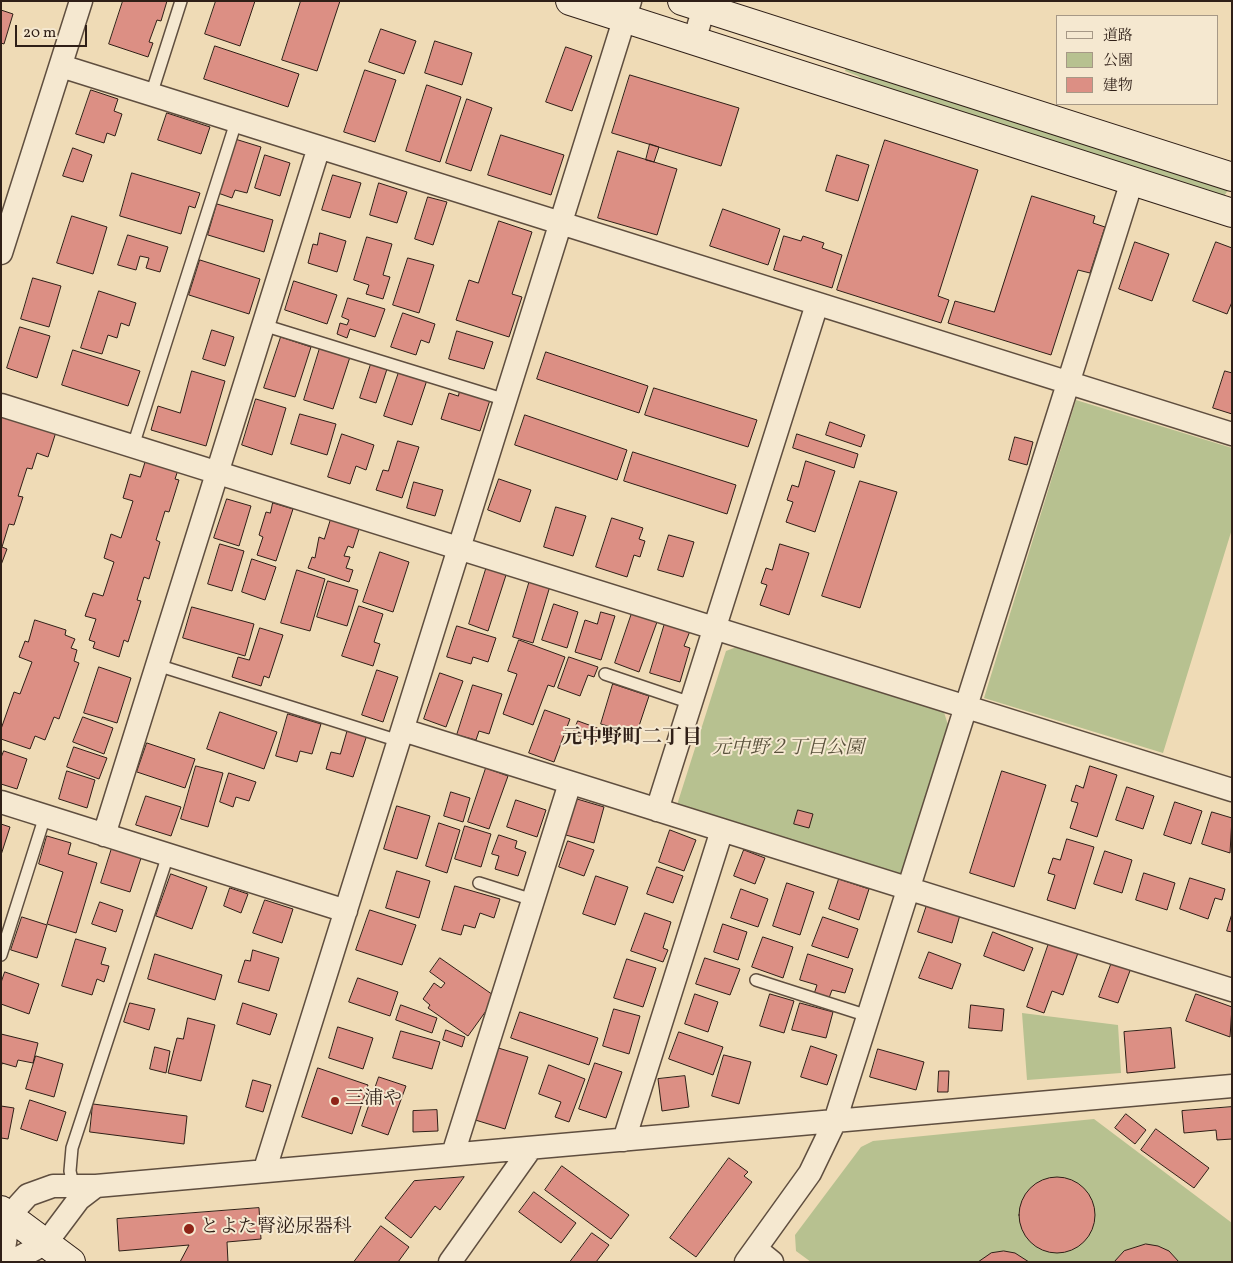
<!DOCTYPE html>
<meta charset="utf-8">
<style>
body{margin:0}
#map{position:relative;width:1233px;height:1263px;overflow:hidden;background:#efdbb6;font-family:Vollkorn,"Noto Serif JP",serif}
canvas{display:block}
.frame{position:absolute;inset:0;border:2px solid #2f1f17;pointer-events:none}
.legend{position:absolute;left:1056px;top:15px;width:162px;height:90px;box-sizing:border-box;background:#f5e8d0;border:1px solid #a69886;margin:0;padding:6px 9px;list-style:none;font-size:15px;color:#2f1f17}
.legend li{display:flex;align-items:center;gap:10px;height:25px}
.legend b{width:25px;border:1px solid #a69886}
.scale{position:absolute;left:15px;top:25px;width:72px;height:22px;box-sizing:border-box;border:2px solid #2f1f17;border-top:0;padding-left:6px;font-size:15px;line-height:18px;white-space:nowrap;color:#2f1f17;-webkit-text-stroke:4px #f5e8d0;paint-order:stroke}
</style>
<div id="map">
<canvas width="1233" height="1263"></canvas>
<div class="frame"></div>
<ul class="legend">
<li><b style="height:6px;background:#f5e8d0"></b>道路</li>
<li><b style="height:14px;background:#b7c190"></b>公園</li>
<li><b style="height:14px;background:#dc8f84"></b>建物</li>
</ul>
<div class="scale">20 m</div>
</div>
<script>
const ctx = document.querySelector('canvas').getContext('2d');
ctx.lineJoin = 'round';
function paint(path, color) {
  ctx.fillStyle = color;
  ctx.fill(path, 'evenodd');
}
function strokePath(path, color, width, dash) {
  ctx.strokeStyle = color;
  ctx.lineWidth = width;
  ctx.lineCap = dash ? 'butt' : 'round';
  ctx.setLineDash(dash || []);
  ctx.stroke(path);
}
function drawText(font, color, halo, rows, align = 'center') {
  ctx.font = font + ' Vollkorn,"Noto Serif JP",serif';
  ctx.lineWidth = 4;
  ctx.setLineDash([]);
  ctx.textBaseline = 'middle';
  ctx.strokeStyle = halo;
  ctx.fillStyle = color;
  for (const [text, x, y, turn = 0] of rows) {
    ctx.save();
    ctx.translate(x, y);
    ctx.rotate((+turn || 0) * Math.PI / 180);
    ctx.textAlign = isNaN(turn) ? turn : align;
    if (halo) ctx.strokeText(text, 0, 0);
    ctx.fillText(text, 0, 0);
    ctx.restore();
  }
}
paint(new Path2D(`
 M847 65 1228 190 1223 198 882 93 858 76 845 71Z
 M1076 400 1232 448V529L1163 753 984 698Z
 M747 643 943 709 948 725 901 874 676 808 726 651Z
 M1022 1013 1118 1025 1121 1073 1027 1080Z
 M1094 1119 1232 1223V1262H811L796 1251 795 1235 861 1147 873 1141Z`), '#b7c190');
const building = new Path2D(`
 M123 1H167L161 21 157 20 149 42 153 43 148 57 109 44Z
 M216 1H255L240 46 205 34Z
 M301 1H340L317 71 282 60Z
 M1 10 13 14 4 44 1 43Z
 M381 29 416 41 404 74 369 62Z
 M435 41 472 53 462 85 425 73Z
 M215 46 299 74 288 107 204 79Z
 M566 47 592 56 572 111 546 102Z
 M365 70 396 80 375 142 344 132Z
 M630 75 739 108 721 166 612 133Z
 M427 85 461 97 440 162 406 151Z
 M91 90 118 99 114 111 122 114 115 136 107 133 104 143 76 134Z
 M467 99 492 108 471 171 446 163Z
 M167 113 210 127 201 154 158 140Z
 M501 135 564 155 551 195 488 175Z
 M235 139 261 147 247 193 235 190 232 198 218 193Z
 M885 140 978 170 938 296 949 300 941 323 837 290Z
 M650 144 659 147 654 162 646 160Z
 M73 148 92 155 83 182 63 176Z
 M618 151 677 169 657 235 598 218Z
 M265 155 290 163 280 196 255 188Z
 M837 155 869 165 858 201 826 191Z
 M132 173 200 193 195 208 189 206 181 234 120 216Z
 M333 175 361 183 350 218 322 210Z
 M379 183 407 192 397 223 370 215Z
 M1032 196 1095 216 1093 223 1105 227 1090 273 1078 270 1051 355 948 323 955 301 994 312Z
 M428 197 447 202 433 245 415 239Z
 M217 204 273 220 264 252 208 235Z
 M723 209 780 229 768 265 710 246Z
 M72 216 107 227 93 274 57 263Z
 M499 221 532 232 512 294 522 297 509 337 456 320 469 280 478 283Z
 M320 233 346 241 337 272 308 263 313 244 317 245Z
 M128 235 168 247 160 272 146 268 149 258 140 256 136 270 118 265Z
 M784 236 801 241 803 236 824 243 822 248 842 255 832 288 774 270Z
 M367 237 392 244 383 275 390 277 383 299 366 294 369 285 354 280Z
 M1135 242 1169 254 1152 301 1119 289Z
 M1216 242 1232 248V302L1227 314 1193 301Z
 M408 258 434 265 419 313 393 305Z
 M200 260 260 279 249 314 189 295Z
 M33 278 61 286 49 327 21 319Z
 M294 281 337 295 327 324 285 310Z
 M99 291 136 303 129 326 121 323 117 338 108 335 102 354 81 348Z
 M348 298 385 309 375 337 350 329 347 338 337 334 340 323 347 325 349 320 342 317Z
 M403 313 435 324 429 343 421 340 416 355 391 347Z
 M20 327 50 336 37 378 7 368Z
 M212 330 234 337 225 366 203 359Z
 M457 331 493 342 484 369 449 359Z
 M281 337 311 347 295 397 264 388Z
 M320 348 350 357 333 409 304 400Z
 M73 350 140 371 128 406 62 385Z
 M546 352 648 386 639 413 537 379Z
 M371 364 387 369 376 403 360 398Z
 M192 371 225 381 206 446 151 430 158 406 180 413Z
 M1225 371 1232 373V414L1213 408Z
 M399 372 427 380 412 425 384 416Z
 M654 388 757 420 748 447 645 415Z
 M460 391 490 400 480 431 441 419 449 393 458 396Z
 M256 399 286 408 272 455 242 445Z
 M1 414 56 432 48 457 37 453 32 469 27 468 18 496 23 497 14 525 9 524 2 547 7 549 1 565Z
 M300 414 336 424 327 455 291 444Z
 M525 415 627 450 617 480 515 445Z
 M830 422 865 435 861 447 826 435Z
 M342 434 374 445 366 470 356 466 350 484 328 477Z
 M797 434 858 454 854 468 793 448Z
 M1015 437 1033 442 1027 465 1009 460Z
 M398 441 419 447 402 498 376 490 383 470 388 471Z
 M633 452 736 485 727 514 624 481Z
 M147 457 179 467 175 479 179 480 169 512 165 511 156 540 160 542 149 579 144 577 137 600 141 601 128 642 124 640 119 657 93 648 95 642 89 640 96 619 85 616 93 593 103 596 114 562 104 558 111 534 121 538 133 501 123 498 130 474 140 477Z
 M806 461 835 471 815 532 786 522 793 502 787 500 792 485 798 487Z
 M499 479 531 490 520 522 488 510Z
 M860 481 897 492 860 608 822 596Z
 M414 482 443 490 435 516 407 508Z
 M227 499 251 506 239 546 214 538Z
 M273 503 293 509 276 561 257 555 263 537 259 535 266 512 270 513Z
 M556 507 586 516 573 556 544 547Z
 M612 518 643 528 639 539 645 541 640 557 634 555 627 577 596 567Z
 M331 519 359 529 353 548 348 546 344 556 350 557 346 568 353 570 349 582 308 568 312 557 315 558 319 537 324 539Z
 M669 535 694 542 683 577 658 570Z
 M220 544 244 551 232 591 208 584Z
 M780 544 809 553 789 615 760 605 767 585 761 583 766 568 772 570Z
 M380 552 409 562 393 612 363 602Z
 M252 559 276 567 265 600 242 592Z
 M487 566 507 572 488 631 469 624Z
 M297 570 325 579 310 631 281 623Z
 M530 580 550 586 533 643 513 637Z
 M328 581 358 590 347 626 317 617Z
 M554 604 578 612 567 648 542 640Z
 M359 606 383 614 374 642 380 644 373 666 342 656Z
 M192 607 254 624 245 656 183 638Z
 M601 612 615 616 601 660 575 652 585 620 597 624Z
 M632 613 657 622 639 672 615 663Z
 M35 620 66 630 65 635 75 639 71 648 77 650 74 661 79 663 59 719 54 717 45 740 35 736 30 749 1 739V729L14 692 20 694 32 662 19 657 25 641 28 642Z
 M665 623 690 631 684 646 690 648 680 682 650 673Z
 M457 626 496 638 488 662 473 657 471 664 447 657Z
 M260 628 283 635 269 678 264 676 261 686 232 677 238 657 249 660Z
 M519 640 565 657 554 687 548 685 533 725 503 714 517 674 508 671Z
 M569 657 598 667 594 677 588 675 580 696 558 688Z
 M99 667 131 678 117 723 84 713Z
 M377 670 398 677 383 722 362 715Z
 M440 673 463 681 446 727 424 719Z
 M613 684 649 696 636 735 601 724Z
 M473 685 502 694 489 734 479 731 476 740 457 735Z
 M545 710 570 719 554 762 529 753Z
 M220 712 277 732 264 769 207 749Z
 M288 714 321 724 312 754 300 751 297 762 276 756Z
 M83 717 113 728 104 754 73 742Z
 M578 721 600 729 596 742 573 734Z
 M348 729 367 735 353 777 326 769 331 752 340 754Z
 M147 743 195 759 185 788 137 772Z
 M74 747 107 758 99 779 67 767Z
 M4 751 27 759 17 789 1 784V758Z
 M196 766 223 773 208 827 181 819Z
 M1090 766 1117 775 1097 837 1070 828 1078 803 1071 801 1076 785 1083 788Z
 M486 768 508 776 489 829 468 822Z
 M67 771 95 780 87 808 59 799Z
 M1002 771 1046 785 1014 887 970 873Z
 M229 773 256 782 249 801 236 797 233 807 220 802Z
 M1127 787 1154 796 1143 829 1116 820Z
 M451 792 470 798 463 822 444 816Z
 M146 796 181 807 171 836 136 825Z
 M577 799 604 807 594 843 566 835Z
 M516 800 546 810 537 837 507 827Z
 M1175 802 1202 811 1191 844 1164 835Z
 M397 806 430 816 417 859 384 849Z
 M798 810 813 814 809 828 794 824Z
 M1212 812 1232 818 1230 853 1202 844Z
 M439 823 460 830 447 873 426 866Z
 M1 824 10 827 1 855Z
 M465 826 491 834 481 867 455 859Z
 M670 830 696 840 684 871 659 862Z
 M499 835 517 841 515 848 526 852 518 876 495 869 499 856 492 854Z
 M47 836 71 843 68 854 97 863 76 933 47 924 63 872 39 864Z
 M1067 839 1094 847 1075 909 1047 900 1055 875 1048 873 1053 858 1060 860Z
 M568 841 594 850 584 876 559 867Z
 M112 848 141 858 130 892 101 883Z
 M744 850 765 858 755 884 734 876Z
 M1105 851 1132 860 1122 893 1094 884Z
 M657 867 683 876 673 903 647 894Z
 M397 871 430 881 419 918 386 908Z
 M1144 873 1175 883 1167 910 1136 900Z
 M171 874 207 887 192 929 156 916Z
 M596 876 628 887 615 925 583 914Z
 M1190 878 1225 889 1222 900 1215 898 1208 919 1180 909Z
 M839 879 869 889 859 920 829 909Z
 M787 883 814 892 800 935 773 926Z
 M455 886 500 899 494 918 480 913 475 928 464 925 461 935 442 930Z
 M230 888 248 894 241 913 224 906Z
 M741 889 768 899 758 927 731 918Z
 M265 900 293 909 282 943 253 933Z
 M100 902 123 910 116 932 92 924Z
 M927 905 960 915 952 943 918 932Z
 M370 910 416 925 402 965 356 950Z
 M645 913 671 922 663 948 668 950 663 962 631 951Z
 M1232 914V932L1227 931Z
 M22 917 47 925 37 958 11 950Z
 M823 917 858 929 848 958 812 946Z
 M723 924 747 932 738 960 714 952Z
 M993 932 1033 948 1024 971 984 956Z
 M763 937 793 947 783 978 752 967Z
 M76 939 106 948 101 964 109 966 104 982 97 979 92 995 62 986Z
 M1049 943 1078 953 1063 995 1052 991 1044 1013 1027 1007Z
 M253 950 279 958 269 991 238 982 245 960 250 961Z
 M929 952 961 964 952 989 919 978Z
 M155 954 222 975 215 1000 148 979Z
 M808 954 853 969 845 993 832 990 829 998 814 994 817 985 800 980Z
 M440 958 496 997 468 1036 428 1008 430 1005 423 999 434 983 441 988 445 983 430 972Z
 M705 958 740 969 730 995 696 984Z
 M627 959 656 968 643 1007 614 998Z
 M1112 962 1131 968 1118 1003 1099 997Z
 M5 972 39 984 29 1014 1 1004V983Z
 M358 978 398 992 390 1016 349 1002Z
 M695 994 718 1002 708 1032 685 1024Z
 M770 994 794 1001 784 1033 760 1026Z
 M1196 994 1232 1007 1230 1037 1186 1021Z
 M130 1003 155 1009 149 1030 124 1022Z
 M243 1003 277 1014 270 1035 237 1024Z
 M800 1003 833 1012 826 1038 792 1030Z
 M401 1005 437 1018 432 1033 396 1020Z
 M971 1005 1004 1009 1002 1031 969 1028Z
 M614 1009 640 1016 629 1054 603 1046Z
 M520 1012 598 1038 589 1065 511 1038Z
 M188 1018 215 1025 201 1081 168 1073 177 1038 183 1039Z
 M338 1027 373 1038 363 1069 329 1058Z
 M1171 1028 1175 1068 1127 1073 1124 1032Z
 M446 1030 465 1037 462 1047 443 1040Z
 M401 1031 440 1042 432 1069 393 1058Z
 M679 1032 723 1047 713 1075 669 1059Z
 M1 1034 38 1043 33 1063 18 1060 16 1067 2 1063 1 1068Z
 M811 1046 837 1055 827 1085 801 1077Z
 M155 1047 170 1051 166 1073 150 1069Z
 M495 1047 528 1057 505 1129 472 1119Z
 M878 1049 924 1062 916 1090 870 1077Z
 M724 1055 751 1062 739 1104 712 1096Z
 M36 1056 63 1064 54 1097 26 1089Z
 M595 1063 622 1072 606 1118 579 1109Z
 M549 1065 585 1079 569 1122 555 1117 561 1102 539 1094Z
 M318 1068 368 1085 352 1134 302 1117Z
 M939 1071H949L948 1092H938Z
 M685 1076 689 1107 662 1111 658 1079Z
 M379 1077 406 1086 388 1135 362 1126Z
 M253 1080 271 1085 263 1112 246 1107Z
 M30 1100 66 1112 57 1141 21 1129Z
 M93 1104 187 1116 184 1144 90 1132Z
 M1 1106 14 1108 8 1139 1 1138Z
 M1232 1107V1139L1217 1140 1216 1130 1184 1133 1182 1111Z
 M437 1110 438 1131 413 1132V1111Z
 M1126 1114 1146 1130 1135 1144 1115 1128Z
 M1156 1129 1209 1168 1194 1188 1141 1150Z
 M729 1158 748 1172 744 1176 752 1182 696 1257 670 1238Z
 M562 1166 629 1215 611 1239 545 1190Z
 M1019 1215a38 38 0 1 1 76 0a38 38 0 1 1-76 0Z
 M464 1177 440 1210 435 1206 411 1238 385 1218 414 1181Z
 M534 1192 576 1223 561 1243 519 1212Z
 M259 1208 261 1239 227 1242 228 1262H180L189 1245 119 1251 117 1219Z
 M381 1226 409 1247 398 1262H354Z
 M592 1233 609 1245 596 1262H570Z
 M1146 1244 1158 1246 1169 1251 1179 1262H1114L1124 1251Z
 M1004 1251 1015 1253 1029 1262H978L991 1253Z`);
paint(building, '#dc8f84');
strokePath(building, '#2f1f17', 1);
const lane = new Path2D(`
 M151 95 181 1
 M263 325 506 400
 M133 446 236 122
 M157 665 399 741
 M605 674 691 703
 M479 883 533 900
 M1 955 45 816
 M756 980 868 1016
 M74 1189 70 1171 72 1148 168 855`);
const street = new Path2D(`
 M694 41 706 1
 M61 66 1232 434
 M1 253 81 1
 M1 405 1232 790
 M403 730 1232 990
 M1 802 346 911
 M657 810 817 304
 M104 835 319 147
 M624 1140 722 830
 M453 1154 570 783
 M265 1169 630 1
 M756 1249 772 1262
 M2 1262 9 1216 28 1195 53 1186H96L1232 1086
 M11 1262 46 1243 79 1199 96 1186
 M450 1262 531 1148
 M746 1262 810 1173 835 1121 1132 181`);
const secondary = new Path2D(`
 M570 1 1232 213
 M682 1 1232 177
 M1 1210 71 1262`);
strokePath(lane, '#5f4e3f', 14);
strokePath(street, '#5f4e3f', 25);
strokePath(secondary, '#2f1f17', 30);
strokePath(lane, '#f5e8d0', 11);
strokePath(street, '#f5e8d0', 22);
strokePath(secondary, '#f5e8d0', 28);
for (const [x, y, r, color] of [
 [335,1101,5,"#8f2418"],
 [189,1229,6,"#8f2418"]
]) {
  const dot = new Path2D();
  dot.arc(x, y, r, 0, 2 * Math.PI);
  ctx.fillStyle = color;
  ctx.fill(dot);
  strokePath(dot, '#f5e8d0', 2);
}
drawText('italic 19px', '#58503b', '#f5e8d0', [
 ["元中野２丁目公園",788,750]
]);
drawText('19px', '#2f1f17', '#f5e8d0', [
 ["三浦や",345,1101],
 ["とよた腎泌尿器科",200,1229]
], 'left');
drawText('bold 20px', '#2f1f17', '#f5e8d0', [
 ["元中野町二丁目",632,739]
]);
</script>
